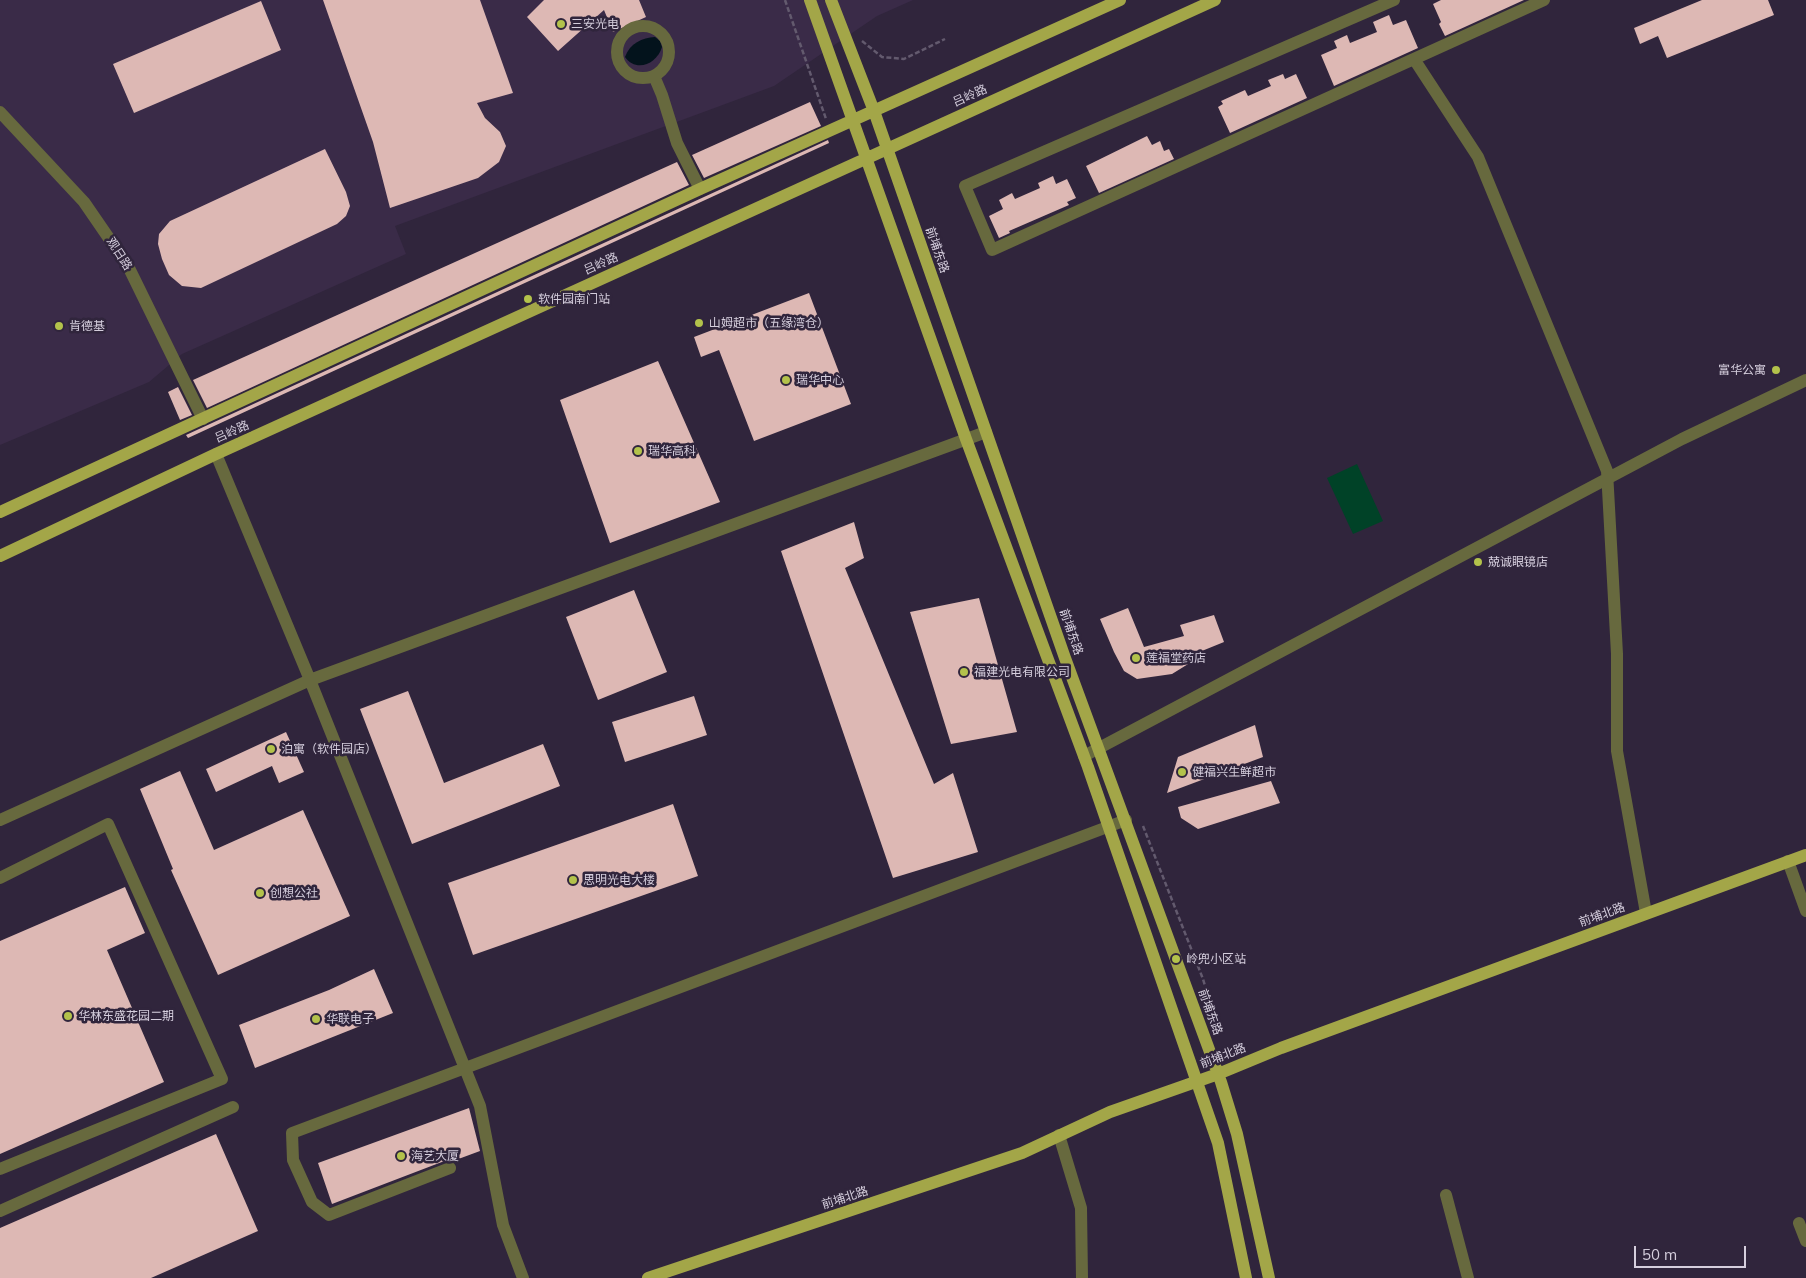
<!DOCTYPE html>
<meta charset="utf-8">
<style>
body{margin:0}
#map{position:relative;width:1806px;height:1278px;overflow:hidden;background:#30253c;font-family:Mulish,sans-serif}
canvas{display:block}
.scale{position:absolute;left:1634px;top:1246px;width:112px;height:22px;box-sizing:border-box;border:2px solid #d5cedd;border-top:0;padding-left:6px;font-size:15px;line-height:18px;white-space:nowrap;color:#d5cedd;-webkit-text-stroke:4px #30253c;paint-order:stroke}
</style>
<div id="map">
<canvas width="1806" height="1278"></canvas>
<div class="scale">50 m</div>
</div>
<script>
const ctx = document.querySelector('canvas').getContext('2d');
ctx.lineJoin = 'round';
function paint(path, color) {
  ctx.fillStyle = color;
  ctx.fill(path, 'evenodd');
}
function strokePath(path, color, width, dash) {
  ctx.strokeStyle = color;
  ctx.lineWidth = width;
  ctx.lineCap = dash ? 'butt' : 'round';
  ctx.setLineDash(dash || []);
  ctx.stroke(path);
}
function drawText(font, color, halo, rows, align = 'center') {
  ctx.font = font + ' Mulish,"Noto Sans SC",sans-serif';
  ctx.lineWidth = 5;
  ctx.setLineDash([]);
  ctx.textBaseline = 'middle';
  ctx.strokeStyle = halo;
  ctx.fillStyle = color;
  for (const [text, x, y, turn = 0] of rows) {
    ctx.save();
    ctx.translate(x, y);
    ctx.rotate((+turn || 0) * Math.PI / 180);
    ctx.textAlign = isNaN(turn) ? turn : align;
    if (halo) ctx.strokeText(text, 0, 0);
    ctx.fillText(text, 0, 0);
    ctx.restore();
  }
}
paint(new Path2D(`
 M0 0H913L877 16 774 86 395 226 406 254 182 354 149 382 0 445Z`), '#3a2b48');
paint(new Path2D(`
 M1357 464 1383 521 1353 534 1327 478Z`), '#004227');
paint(new Path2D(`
 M655 37 660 41 662 47C657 64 636 73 625 57 630 43 642 38 655 37Z`), '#03131c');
paint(new Path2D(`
 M323 0H480L513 93 477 103 485 118 500 132 506 146 499 162 478 178 390 208 373 142Z
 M544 0H639L646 17 613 32 604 10 558 51 527 17Z
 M1441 0H1524L1445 36 1439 24 1441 22 1433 4Z
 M1702 0H1768L1774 15 1667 58 1658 36 1640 44 1634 28Z
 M261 1 281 50 134 113 113 64Z
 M1389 15 1393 25 1406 20 1418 48 1334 86 1321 55 1337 48 1334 41 1347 35 1350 43 1377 32 1373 22Z
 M1283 74 1285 79 1296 74 1307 98 1230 133 1218 107 1223 104 1221 101 1245 90 1248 96 1271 86 1268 80Z
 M810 102 821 126 704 178 692 155Z
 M1147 136 1152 145 1160 141 1164 151 1169 149 1174 159 1099 193 1086 166Z
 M828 140 829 143 188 438 186 435Z
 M325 149 346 192 350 206 346 216 337 224 201 288 182 286 169 275 162 259 158 244 159 234 170 221Z
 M677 162 689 185 207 408 193 380Z
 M1053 176 1056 184 1067 179 1076 198 1067 202 1069 205 1009 231 1010 233 999 238 989 216 1003 209 999 200 1012 193 1015 199 1040 188 1038 183Z
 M809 293 851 404 754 441 719 350 701 357 694 337Z
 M658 361 720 502 610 543 560 400Z
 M178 387 192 415 180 420 168 392Z
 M854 522 864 558 845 568 934 784 953 773 978 852 893 878 781 551Z
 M634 590 667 672 598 700 566 617Z
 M979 598 1017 732 951 744 910 612Z
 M1128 608 1144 647 1184 636 1180 625 1214 615 1224 642 1192 655 1193 661 1172 674 1137 679 1124 671 1114 652 1100 619Z
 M408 691 444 783 543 744 560 786 412 844 360 709Z
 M694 696 707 735 625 762 612 722Z
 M1255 725 1263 757 1167 793 1178 757Z
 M286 732 304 772 279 783 272 766 216 792 206 769Z
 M180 771 214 850 303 810 350 916 218 975 171 870 173 869 140 789Z
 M1271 781 1280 803 1198 829 1181 818 1178 807Z
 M673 804 698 876 473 955 448 883Z
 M125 887 145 933 107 950 164 1082 0 1154V941Z
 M374 969 393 1013 255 1068 239 1025 329 990Z
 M469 1108 480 1151 453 1161 447 1160 332 1204 318 1163Z
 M216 1134 258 1231 151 1278H0V1228Z`), '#ddb8b4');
strokePath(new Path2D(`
 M785 0 826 119
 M862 41 882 57 904 59 945 39
 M1143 826 1203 979 1217 1027`), '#635a6e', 2.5, [5, 2.5]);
strokePath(new Path2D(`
 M1394 0 965 186 992 250 1544 0
 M617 52a26 26 0 1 1 52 0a26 26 0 1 1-52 0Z
 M1414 59 1478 157 1607 471 1617 654V751L1646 913
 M654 76 662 95 677 143 700 189
 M0 112 84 202 128 266 203 419
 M216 454 310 680 480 1106 503 1225 523 1278
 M1084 756 1682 439 1806 380
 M0 820 310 680 986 432
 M1788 861 1806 911
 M0 878 108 824 222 1079 0 1169
 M1059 1135 1081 1208 1082 1278
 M450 1168 329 1215 312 1202 293 1160 292 1133 1126 820
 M1446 1195 1468 1278
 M0 1211 233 1107
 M1799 1223 1806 1241`), '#67693e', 12);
strokePath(new Path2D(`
 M810 0 966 439 1088 767 1218 1143 1246 1278
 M831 0 874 111 1065 658 1221 1082 1237 1134 1269 1278
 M0 512 700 189 1120 0
 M0 556 216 454 1215 0
 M648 1278 1022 1153 1110 1112 1218 1074 1281 1048 1806 855`), '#a3a648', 12);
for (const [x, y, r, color] of [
 [561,24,5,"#b3c24b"],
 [528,299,5,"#b3c24b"],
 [699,323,5,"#b3c24b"],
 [59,326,5,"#b3c24b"],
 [1776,370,5,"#b3c24b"],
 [786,380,5,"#b3c24b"],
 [638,451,5,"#b3c24b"],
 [1478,562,5,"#b3c24b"],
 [1136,658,5,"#b3c24b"],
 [964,672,5,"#b3c24b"],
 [271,749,5,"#b3c24b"],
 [1182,772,5,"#b3c24b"],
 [573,880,5,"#b3c24b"],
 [260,893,5,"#b3c24b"],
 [1176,959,5,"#b3c24b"],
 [68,1016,5,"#b3c24b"],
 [316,1019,5,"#b3c24b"],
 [401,1156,5,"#b3c24b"]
]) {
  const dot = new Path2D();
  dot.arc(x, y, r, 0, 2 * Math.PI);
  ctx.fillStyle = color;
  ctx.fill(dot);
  strokePath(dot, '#30253c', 2);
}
drawText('12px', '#d5cedd', '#30253c', [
 ["三安光电",571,24],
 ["软件园南门站",538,299],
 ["山姆超市（五缘湾仓）",709,323],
 ["肯德基",69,326],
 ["富华公寓",1766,370,"right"],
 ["瑞华中心",796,380],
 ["瑞华高科",648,451],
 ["兢诚眼镜店",1488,562],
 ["莲福堂药店",1146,658],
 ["福建光电有限公司",974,672],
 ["泊寓（软件园店）",281,749],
 ["健福兴生鲜超市",1192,772],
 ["思明光电大楼",583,880],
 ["创想公社",270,893],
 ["岭兜小区站",1186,959],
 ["华林东盛花园二期",78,1016],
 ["华联电子",326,1019],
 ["海艺大厦",411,1156]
], 'left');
drawText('12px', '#d5cedd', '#30253c', [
 ["吕岭路",970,96,-24],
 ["前埔东路",937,250,71],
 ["观日路",119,254,57],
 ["吕岭路",601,264,-24],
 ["吕岭路",232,432,-24],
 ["前埔东路",1071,632,71],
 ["前埔北路",1602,915,-20],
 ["前埔东路",1210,1012,70],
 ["前埔北路",1223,1056,-21],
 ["前埔北路",845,1198,-18]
]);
</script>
